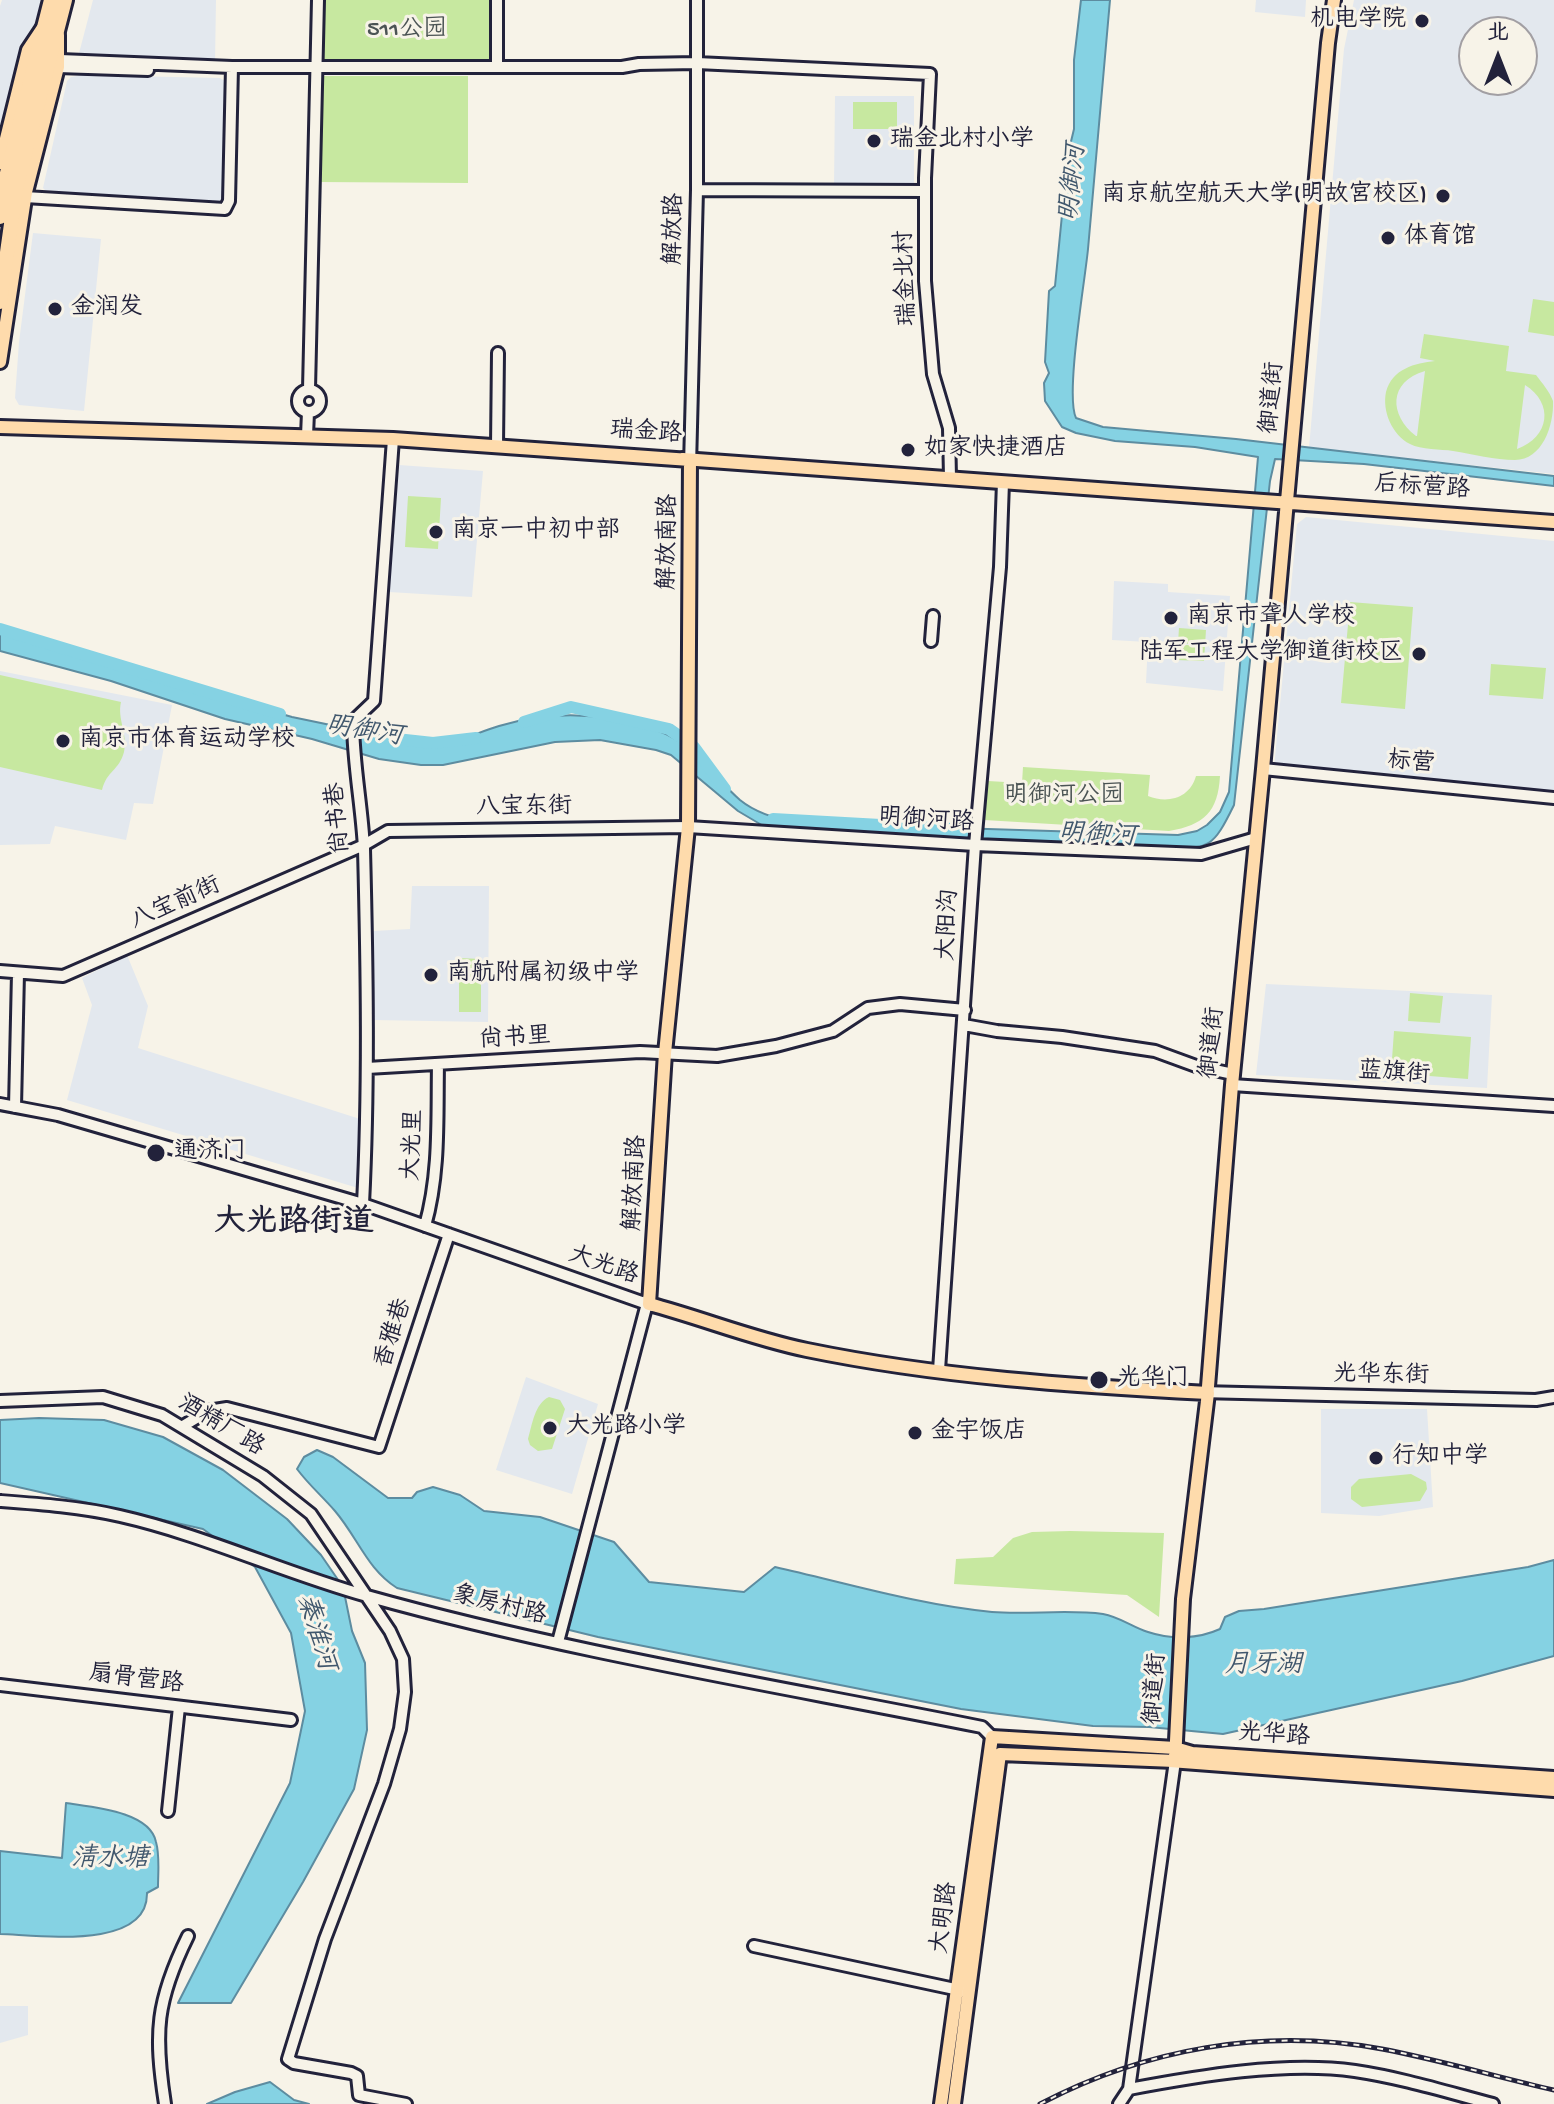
<!DOCTYPE html>
<meta charset="utf-8">
<style>
body{margin:0}
#map{position:relative;width:1554px;height:2104px;overflow:hidden;background:#f7f3e8;font-family:"Gochi Hand","LXGW WenKai TC",sans-serif}
canvas{display:block}
.north{position:absolute;left:1458px;top:16px;width:80px;height:80px;box-sizing:border-box;background:#f7f3e8;border:2px solid #a29fa3;border-radius:50%;rotate:0deg;font-size:22px;font-weight:700;line-height:32px;text-align:center;color:#22223b}
.north::after{content:'';display:block;margin:auto;width:28px;height:36px;background:#22223b;clip-path:polygon(50% 0,100% 100%,50% 72%,0 100%)}
</style>
<div id="map">
<canvas width="1554" height="2104"></canvas>
<div class="north">北</div>
</div>
<script>
const ctx = document.querySelector('canvas').getContext('2d');
ctx.lineJoin = 'round';
function paint(path, color) {
  ctx.fillStyle = color;
  ctx.fill(path, 'evenodd');
}
function strokePath(path, color, width, dash) {
  ctx.strokeStyle = color;
  ctx.lineWidth = width;
  ctx.lineCap = dash ? 'butt' : 'round';
  ctx.setLineDash(dash || []);
  ctx.stroke(path);
}
function drawText(font, color, halo, rows, align = 'center') {
  ctx.font = font + ' "Gochi Hand","LXGW WenKai TC",sans-serif';
  ctx.lineWidth = 6;
  ctx.setLineDash([]);
  ctx.textBaseline = 'middle';
  ctx.strokeStyle = halo;
  ctx.fillStyle = color;
  for (const [text, x, y, turn = 0] of rows) {
    ctx.save();
    ctx.translate(x, y);
    ctx.rotate((+turn || 0) * Math.PI / 180);
    ctx.textAlign = isNaN(turn) ? turn : align;
    if (halo) ctx.strokeText(text, 0, 0);
    ctx.fillText(text, 0, 0);
    ctx.restore();
  }
}
paint(new Path2D(`
 M2 0H41L0 163V6Z
 M93 0H216L215 63 78 57Z
 M1256 0H1306L1305 17 1255 12Z
 M1354 0H1554V474L1309 448 1344 49ZM1474 32H1522V80H1474Z
 M82 75 220 78 225 81 229 85 224 204 48 193 43 188 67 81 71 77Z
 M835 96H914V187H834Z
 M33 233 101 239 84 411 19 405 15 398 19 342Z
 M399 465 483 471 472 597 389 592Z
 M1306 517 1554 541V797L1274 768 1297 524Z
 M1114 581 1168 584V592L1230 596 1223 691 1146 683 1148 642 1112 640Z
 M0 671 172 705 153 804 134 803 126 840 55 826 50 844 0 845Z
 M412 886H489L488 1022 373 1020V931L410 929Z
 M127 955 148 1006 138 1048 360 1119 358 1188 67 1100 92 1005 82 978Z
 M1266 984 1492 995 1487 1088 1256 1075Z
 M526 1377 598 1404 572 1494 496 1470Z
 M1321 1409H1427L1433 1507 1379 1516 1321 1513Z
 M0 2006H28V2035L0 2043Z`), '#e3e8ee');
paint(new Path2D(`
 M323 0H493L492 58 486 61H324L321 52Z
 M324 76H468V183L318 182 320 83Z
 M853 102H897V129H853Z
 M1533 299 1554 302V336L1528 332Z
 M1424 334 1509 346 1506 371 1536 375C1542 383 1550 392 1553 401 1554 426 1542 460 1515 460 1495 460 1473 454 1453 451 1441 449 1421 450 1410 444 1392 435 1382 411 1386 392 1392 369 1415 363 1435 361L1420 358ZM1425 371 1417 436H1416C1389 415 1388 382 1425 371ZM1525 385C1554 403 1550 437 1517 449Z
 M408 496 441 498 438 549 405 547Z
 M1350 602 1413 607 1405 709 1341 703Z
 M1179 628 1206 630 1204 661 1176 660 1177 645H1202L1178 643Z
 M1491 664 1546 668 1543 699 1489 695Z
 M0 675 121 702C117 719 128 734 124 752 119 771 107 770 102 790L0 767Z
 M1023 767 1150 775 1148 796C1168 804 1190 798 1196 776H1220C1218 812 1204 825 1169 831L984 820 988 781 1022 783Z
 M459 958 481 959V1012H459Z
 M1410 993 1443 996 1440 1023 1408 1021Z
 M1394 1031 1471 1037 1468 1079 1391 1073Z
 M549 1397 560 1400 565 1409 552 1449 538 1451 530 1445 528 1439C532 1425 535 1403 549 1397Z
 M1411 1474 1426 1482 1427 1489 1420 1501 1362 1507 1351 1499V1487L1359 1479Z
 M1070 1531 1164 1533 1159 1617 1127 1595 954 1584 956 1559 993 1557 1013 1538 1032 1532Z`), '#c7e8a0');
const water = new Path2D(`
 M1081 0H1110C1102 83 1096 166 1088 249 1085 281 1065 395 1076 418L1103 427 1236 439 1554 476V486L1364 464 1275 459 1270 481 1234 805C1211 852 1209 848 1158 848L884 838 765 827 738 811 671 755 656 750 600 740 555 742 443 765H421L379 759 312 739 225 719 111 681 0 651V632L292 717 422 744C455 746 469 735 499 726 552 710 603 712 656 730 696 744 711 775 740 800 756 813 776 819 797 823L1178 835 1197 831 1207 825 1220 812 1229 792 1258 457 1195 447 1115 441 1076 433 1062 427 1045 401 1044 383 1049 373 1045 362 1049 291 1055 286 1068 154 1074 129V60Z
 M39 1418 104 1420 163 1437 223 1470 287 1519 321 1555 343 1587 352 1631 365 1663 367 1730 354 1789 303 1882 231 2003H178L290 1783 305 1711 291 1633 255 1567 203 1529 0 1483V1420Z
 M317 1450 333 1457 388 1498H412L417 1492 433 1487 460 1495 484 1511 540 1517 614 1542 649 1582 744 1592 775 1567C846 1583 919 1605 992 1612 1028 1615 1067 1609 1103 1614 1120 1617 1132 1627 1148 1632 1172 1640 1198 1639 1220 1629L1225 1617 1239 1611 1264 1609 1528 1567 1554 1560V1656L1462 1681 1223 1734 1149 1727 1093 1726 961 1709 598 1637 397 1588C367 1569 358 1538 335 1511 322 1496 309 1485 297 1469L304 1457Z
 M66 1803C91 1807 150 1811 156 1842 160 1856 158 1872 158 1887L147 1893C148 1951 38 1935 0 1934V1851L62 1858Z
 M270 2082 294 2100 309 2104H207L235 2092Z`);
paint(water, '#85d2e3');
strokePath(water, '#5d8ca0', 2);
strokePath(new Path2D(`
 M0 629 280 714
 M524 722 571 707 669 729 683 739
 M387 738 433 743 476 738
 M694 747 725 789
 M773 819 970 830`), '#85d2e3', 12);
const minor = new Path2D(`
 M497 0V67
 M60 60 232 67H622L639 64 697 63 930 74 925 178V281L933 374 949 428 950 478
 M58 67 148 70
 M697 190 925 191
 M25 197 225 209 229 201 232 67
 M309 389 318 0
 M298 401a11 11 0 1 1 22 0a11 11 0 1 1-22 0Z
 M307 436 308 412
 M497 446 498 353
 M690 466 697 190V0
 M931 641 933 616
 M1263 769 1554 798
 M0 971 63 976 364 845 388 831 688 827 975 845 1201 854 1256 838
 M964 1025 997 1031 1062 1037 1155 1051 1196 1066 1233 1074
 M367 1068 640 1052 717 1056 776 1046 833 1031 868 1008 900 1004 965 1010
 M1232 1085 1554 1106
 M0 1104 58 1115 363 1204 653 1306
 M15 1107 18 973
 M363 1204C369 1086 367 967 364 849 362 806 353 764 353 721L374 701 393 439
 M425 1226C440 1173 437 1119 438 1064
 M939 1370 975 845 1000 567 1003 482
 M1200 1392 1536 1400 1554 1397
 M0 1401 103 1397 162 1415 263 1476 311 1514 390 1631 403 1659 405 1692 400 1729 384 1784 325 1939 288 2059 294 2063 351 2073 357 2076 359 2095 406 2104
 M183 1426 208 1411 227 1408 379 1447 449 1234
 M0 1501C40 1504 81 1507 120 1516 204 1535 284 1573 367 1596 567 1652 778 1686 982 1727L992 1737
 M558 1642 649 1296
 M0 1685 291 1720
 M168 1811 179 1707
 M754 1946 964 1991
 M1129 2089 1175 1761
 M165 2104C154 2033 156 2001 188 1936
 M1119 2104 1129 2089C1198 2076 1285 2061 1355 2071 1402 2078 1447 2092 1493 2104`);
const major = new Path2D(`
 M0 163 28 50 42 29
 M0 362 26 192 58 67V35
 M0 427 393 439 690 460 688 827 665 1053 649 1304C702 1318 753 1339 807 1350 938 1377 1074 1386 1208 1393L1183 1599 1175 1761 1000 1754 954 2104
 M683 459 1554 522
 M1207 1399 1232 1085 1263 769 1328 43 1334 0
 M1170 1761 1554 1790
 M941 2104 992 1737 1175 1748 1192 1753 1554 1778`);
const highway = new Path2D(`
 M0 217 4 185 51 0
 M0 302 16 189 65 0`);
strokePath(minor, '#22223b', 16);
strokePath(major, '#22223b', 18);
strokePath(highway, '#22223b', 20);
strokePath(minor, '#f7f3e8', 10);
strokePath(major, '#fedbac', 12);
strokePath(highway, '#fedbac', 14);
const rail = new Path2D(`
 M1040 2104C1145 2049 1264 2027 1382 2049 1440 2060 1497 2077 1554 2090`);
strokePath(rail, '#22223b', 5);
strokePath(rail, '#f7f3e8', 2, [6]);
for (const [x, y, r, color] of [
 [1422,21,8,"#22223b"],
 [874,141,8,"#22223b"],
 [1443,196,8,"#22223b"],
 [1388,238,8,"#22223b"],
 [55,309,8,"#22223b"],
 [908,450,8,"#22223b"],
 [436,532,8,"#22223b"],
 [1171,618,8,"#22223b"],
 [1419,654,8,"#22223b"],
 [63,741,8,"#22223b"],
 [431,975,8,"#22223b"],
 [156,1153,10,"#22223b"],
 [1099,1380,10,"#22223b"],
 [550,1428,8,"#22223b"],
 [915,1433,8,"#22223b"],
 [1376,1458,8,"#22223b"]
]) {
  const dot = new Path2D();
  dot.arc(x, y, r, 0, 2 * Math.PI);
  ctx.fillStyle = color;
  ctx.fill(dot);
  strokePath(dot, '#f7f3e8', 3);
}
drawText('24px', '#22223b', '#f7f3e8', [
 ["机电学院",1406,21,"right"],
 ["瑞金北村小学",890,141],
 ["南京航空航天大学(明故宫校区)",1427,196,"right"],
 ["体育馆",1404,238],
 ["金润发",71,309],
 ["如家快捷酒店",924,450],
 ["南京一中初中部",452,532],
 ["南京市聋人学校",1187,618],
 ["陆军工程大学御道街校区",1403,654,"right"],
 ["南京市体育运动学校",79,741],
 ["南航附属初级中学",447,975],
 ["通济门",174,1153],
 ["光华门",1117,1380],
 ["大光路小学",566,1428],
 ["金宇饭店",931,1433],
 ["行知中学",1392,1458]
], 'left');
drawText('24px', '#4b5454', '#f7f3e8', [
 ["511公园",407,31],
 ["明御河公园",1064,797]
]);
drawText('24px', '#22223b', '#f7f3e8', [
 ["解放路",676,229,-89],
 ["瑞金北村",908,278,-92],
 ["御道街",1274,398,-85],
 ["瑞金路",646,434,4],
 ["后标营路",1422,489,4],
 ["解放南路",670,542,-89],
 ["标营",1411,764,6],
 ["八宝东街",524,809,-1],
 ["尚书巷",340,818,-95],
 ["明御河路",926,822,4],
 ["八宝前街",176,905,-24],
 ["大阳沟",950,925,-87],
 ["尚书里",515,1040,-3],
 ["御道街",1214,1043,-84],
 ["蓝旗街",1394,1075,4],
 ["大光里",415,1145,-87],
 ["解放南路",637,1183,-87],
 ["大光路",603,1267,19],
 ["香雅巷",395,1334,-72],
 ["光华东街",1381,1377,1],
 ["酒精厂路",220,1427,31],
 ["象房村路",499,1607,14],
 ["扇骨营路",136,1681,7],
 ["御道街",1157,1689,-86],
 ["光华路",1274,1737,4],
 ["大明路",946,1918,-83]
]);
drawText('italic 26px', '#40576d', '#f7f3e8', [
 ["明御河",1075,183,-84],
 ["明御河",364,733,9],
 ["明御河",1097,837,3],
 ["秦淮河",314,1633,73],
 ["月牙湖",1263,1667],
 ["清水塘",110,1861]
]);
drawText('bold 32px', '#22223b', '#f7f3e8', [
 ["大光路街道",294,1225]
]);
</script>
